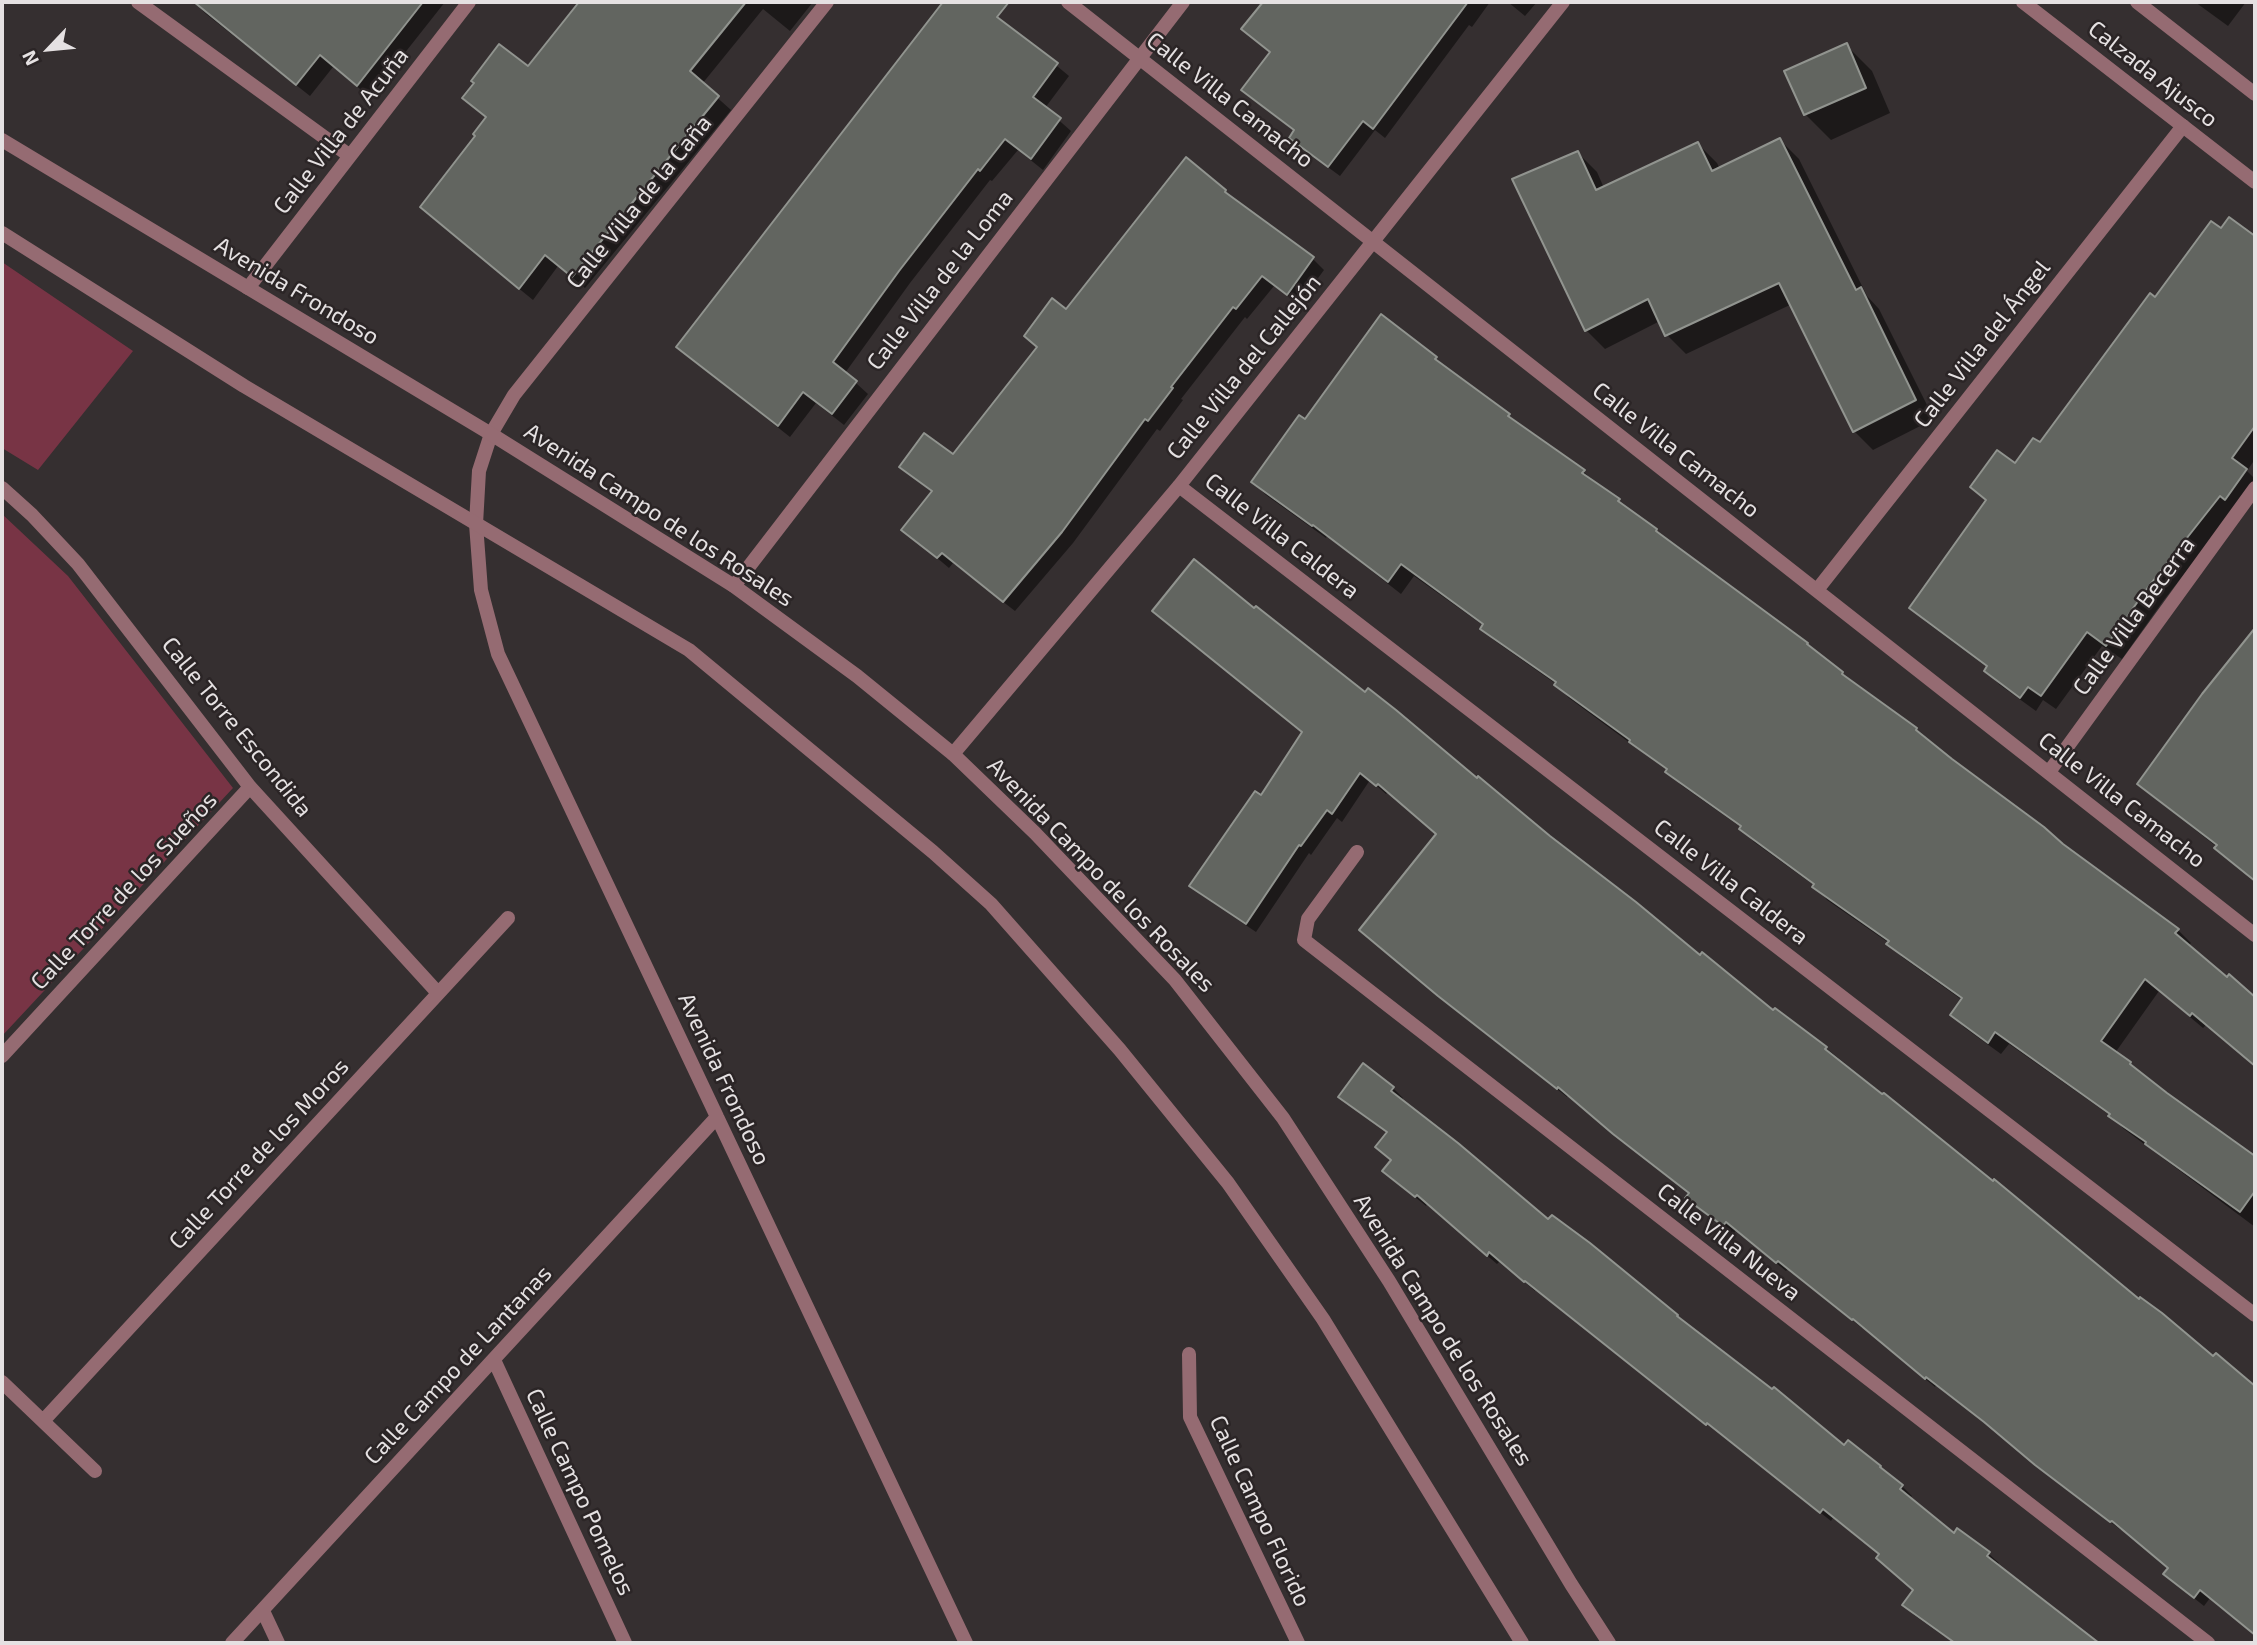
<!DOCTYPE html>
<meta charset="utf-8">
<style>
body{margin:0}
#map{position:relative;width:2257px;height:1645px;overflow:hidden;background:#352f30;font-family:"Exo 2",sans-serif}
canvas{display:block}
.frame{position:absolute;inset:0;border:4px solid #e5e1e2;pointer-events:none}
.north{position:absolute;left:14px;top:14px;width:70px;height:70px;-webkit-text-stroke:5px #2b2526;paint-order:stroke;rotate:244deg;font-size:19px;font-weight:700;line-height:28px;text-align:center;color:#e5e1e2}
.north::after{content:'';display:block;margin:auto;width:24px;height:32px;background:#e5e1e2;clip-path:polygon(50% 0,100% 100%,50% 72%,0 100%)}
</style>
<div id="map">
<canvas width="2257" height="1645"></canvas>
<div class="frame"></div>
<div class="north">N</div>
</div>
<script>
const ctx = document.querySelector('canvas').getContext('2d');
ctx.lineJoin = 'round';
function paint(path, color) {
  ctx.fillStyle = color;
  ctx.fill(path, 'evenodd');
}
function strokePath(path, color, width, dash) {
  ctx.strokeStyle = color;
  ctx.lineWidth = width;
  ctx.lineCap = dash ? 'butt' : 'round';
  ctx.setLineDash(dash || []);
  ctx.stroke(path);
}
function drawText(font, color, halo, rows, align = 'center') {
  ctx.font = font + ' "Exo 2",sans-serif';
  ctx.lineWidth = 5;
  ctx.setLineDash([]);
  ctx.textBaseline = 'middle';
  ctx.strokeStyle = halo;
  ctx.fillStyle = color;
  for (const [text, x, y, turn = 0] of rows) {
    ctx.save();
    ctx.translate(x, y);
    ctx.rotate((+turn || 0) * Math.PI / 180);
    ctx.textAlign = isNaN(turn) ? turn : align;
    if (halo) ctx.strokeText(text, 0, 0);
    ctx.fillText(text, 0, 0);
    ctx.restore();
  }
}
paint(new Path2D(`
 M2 262 133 351 38 470 2 448Z
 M2 514 68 576 233 788 2 1036Z`), '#783445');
paint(new Path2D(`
 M194 2H445L370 97 333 67 310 96 206 14Z
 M581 2H813L790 31 763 9 702 84 731 110 585 288 558 266 533 300 435 220 422 207 477 136 487 118Z
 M945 2H980L1069 76 1045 108 1071 131 1043 170 1018 150 992 181 990 180 910 283 845 373 868 394 844 425 816 403 790 437 690 358 678 347Z
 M1265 2H1270L1295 22 1310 2H1490L1472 27 1469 25 1385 138 1375 130 1340 176 1302 148 1291 137 1295 132 1244 90 1271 54 1243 29Z
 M1508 2H1537L1525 16Z
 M2195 2H2246L2228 26Z
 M1846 45 1872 71 1890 113 1831 140 1805 114Z
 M1780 140 1799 159 1867 296 1879 309 1934 419 1873 450 1854 431 1792 304 1686 354 1667 335 1660 321 1605 349 1586 330 1578 153 1597 172 1604 188 1698 144 1717 163 1720 169Z
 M1186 160 1237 203 1313 259 1324 270 1299 304 1274 286 1247 319 1245 317 1181 399 1183 400 1160 431 1157 429 1073 543 1015 611 953 563 949 568 904 530 933 493 901 467 953 457 1038 348 1026 336 1067 312Z
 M2230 219 2255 238V459L2247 471 2255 479V491L2235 509 2163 601 2122 659 2102 646 2056 709 2043 700 2036 711 2000 685 1986 671 1988 668 1926 622 1911 607 1987 502 1972 487 2015 465 2040 445 2155 299 2221 231Z
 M1436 358 1448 371 1509 415 1518 425 1583 471 1596 484 1666 540 1842 674 1851 683 1916 730 1929 743 2062 846 2178 930 2191 943 2188 946 2227 979 2230 977 2255 998V1066L2206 1025 2203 1028 2159 991 2115 1053 2255 1161V1227L2124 1129 2111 1116 2009 1044 2001 1054 1965 1028 1952 1015 1962 1000 1902 957 1889 943 1827 900 1815 886 1754 842 1742 828 1681 785 1668 771 1569 698 1556 684 1495 641 1482 628 1484 626 1414 576 1401 594 1327 536 1326 538 1266 495 1253 482 1305 421Z
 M1154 611H1254L1478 780 1700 957 1826 1048 2139 1301 2213 1358 2216 1355 2255 1388V1635L2210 1598 2204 1606 2175 1583 2165 1574 2170 1568 2122 1529 2121 1530 2047 1474 1995 1431 1936 1385 1935 1387 1863 1327 1862 1328 1788 1269 1786 1271 1736 1230 1733 1235 1697 1207 1690 1194 1568 1095 1567 1097 1450 1005 1371 940 1438 834 1388 792 1386 794 1370 780 1342 822 1337 818 1311 855 1309 853 1256 932 1201 895 1192 886 1262 798 1304 733Z
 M2255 628V882L2230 860 2217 847 2152 796 2139 783 2219 673Z
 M1363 1065 1393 1088 1403 1098 1401 1101 1548 1222 1677 1316 1688 1327 1844 1448 1902 1486 1912 1496 1909 1499 1954 1535 1957 1531 1989 1554 1999 1563 1997 1566 2098 1643H1985L1956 1622 1945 1637 1914 1615 1904 1605 1915 1590 1880 1555 1833 1518 1831 1521 1536 1289 1535 1291 1500 1261 1497 1264 1427 1204 1426 1206 1394 1180 1392 1162 1377 1147 1388 1133 1350 1106 1340 1096Z`), '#0007');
const building = new Path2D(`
 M194 2H423L357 86 320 55 296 85Z
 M579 2H746L690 71 719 96 572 277 545 255 519 289 420 207 475 136 473 134 486 117 462 98 474 83 471 81 499 44 528 66Z
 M943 2H1009L997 17 1058 63 1033 97 1061 118 1031 159 1005 139 980 171 978 169 899 271 833 362 857 381 832 414 803 392 778 426 676 347Z
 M1263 2H1468L1373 129 1363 121 1328 167 1289 138 1294 130 1241 90 1270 52 1241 29Z
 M1847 43 1866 88 1804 115 1784 71Z
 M1780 138 1856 290 1861 287 1916 400 1853 432 1779 283 1665 336 1648 299 1585 331 1512 179 1578 151 1596 190 1698 142 1712 171Z
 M1186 157 1226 190 1225 192 1314 257 1287 295 1262 276 1236 309 1233 307 1171 387 1173 388 1148 421 1145 419 1062 532 1003 602 942 553 937 558 901 530 932 491 899 467 924 433 953 454 1037 347 1024 336 1052 298 1066 309Z
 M2229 217 2255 236V426L2232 458 2247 469 2225 500 2220 496 2149 586 2106 646 2087 632 2041 696 2028 687 2020 698 1984 671 1987 666 1909 608 1986 500 1970 487 1997 450 2015 463 2033 438 2040 442 2150 293 2155 297 2211 221 2221 228Z
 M1381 314 1437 357 1435 359 1510 414 1508 416 1585 470 1582 473 1620 499 1618 501 1657 529 1656 531 1808 643 1807 644 1843 672 1842 674 1917 728 1916 730 1952 759 2044 827 2063 844 2179 929 2175 933 2227 977 2229 974 2255 997V1066L2192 1013 2190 1016 2145 979 2101 1041 2131 1062 2130 1064 2167 1093 2255 1156V1191L2240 1212 2145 1144 2146 1142 2108 1116 2110 1114 1995 1032 1988 1043 1950 1015 1962 998 1886 944 1889 941 1812 887 1814 884 1739 829 1741 826 1665 772 1667 769 1629 742 1630 740 1554 685 1556 682 1480 629 1483 624 1401 564 1388 582 1313 525 1312 526 1251 482 1299 415 1305 419Z
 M1194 559 1254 608 1256 606 1365 692 1368 688 1396 710 1477 778 1478 776 1550 836 1636 902 1700 955 1702 952 1773 1010 1775 1008 1827 1047 1825 1049 1882 1094 1884 1093 1993 1181 1994 1179 2139 1299 2140 1297 2162 1313 2213 1356 2216 1353 2255 1386V1635L2200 1590 2194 1598 2163 1574 2168 1568 2112 1521 2110 1522 2035 1465 1984 1422 1926 1377 1925 1379 1853 1319 1852 1320 1778 1261 1776 1263 1726 1222 1723 1226 1685 1198 1689 1193 1613 1134 1558 1087 1557 1089 1438 996 1359 930 1436 834 1378 784 1376 786 1360 773 1332 814 1327 810 1301 846 1299 845 1246 924 1189 886 1255 791 1261 795 1302 732 1152 611Z
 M2255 628V881L2214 848 2217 845 2137 784 2202 694Z
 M1363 1063 1394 1087 1391 1091 1458 1143 1548 1219 1552 1215 1590 1243 1678 1315 1677 1316 1772 1389 1774 1387 1844 1445 1848 1440 1881 1466 1880 1467 1903 1485 1900 1489 1954 1533 1957 1528 1990 1552 1987 1556 2099 1643H1955L1902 1605 1913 1590 1876 1558 1879 1554 1823 1509 1820 1513 1707 1423 1706 1425 1525 1281 1524 1282 1489 1252 1487 1256 1417 1195 1415 1197 1382 1171 1391 1160 1375 1147 1387 1132 1338 1097Z`);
paint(building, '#626560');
strokePath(building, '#91948f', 2);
strokePath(new Path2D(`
 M138 2 350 156
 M827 2 514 395 491 434 479 471 476 524 481 590 498 654 966 1643
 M1068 2 2255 935
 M248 288 469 2
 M1179 486 2255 1315
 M2 488 32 515 78 564 250 787 438 993
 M734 586 1183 2
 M1817 590 2183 126
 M953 754 1179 486 1563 2
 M2049 772 2255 488
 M1357 852 1308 919 1304 940 2208 1643
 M2 1056 250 787
 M1189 1354 1190 1417 1298 1643
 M494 1360 625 1643
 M2 1382 95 1471
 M43 1421 508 918
 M263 1611 278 1643
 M232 1643 717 1117`), '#956b72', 14);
strokePath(new Path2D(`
 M2023 2 2255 182
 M2137 2 2255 94
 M2 140 491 434 734 586 857 676 953 754 1035 833 1175 980 1283 1118 1389 1281 1571 1584 1609 1643
 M2 233 244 386 689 650 933 852 991 904 1120 1050 1228 1183 1323 1319 1522 1643`), '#956b72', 14);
drawText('23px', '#e5e1e2', '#2b2526', [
 ["Calzada Ajusco",2153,74,38],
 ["Calle Villa Camacho",1230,100,38],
 ["Calle Villa de Acuña",341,131,-52],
 ["Calle Villa de la Caña",639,202,-51],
 ["Calle Villa de la Loma",940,280,-52],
 ["Avenida Frondoso",297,291,31],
 ["Calle Villa del Ángel",1982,344,-52],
 ["Calle Villa del Callejón",1244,367,-51],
 ["Calle Villa Camacho",1676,450,38],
 ["Avenida Campo de los Rosales",659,515,33],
 ["Calle Villa Caldera",1282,536,38],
 ["Calle Villa Becerra",2134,616,-54],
 ["Calle Torre Escondida",237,727,51],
 ["Calle Villa Camacho",2122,800,38],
 ["Avenida Campo de los Rosales",1101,875,46],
 ["Calle Villa Caldera",1731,882,38],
 ["Calle Torre de los Sueños",124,891,-47],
 ["Avenida Frondoso",724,1079,65],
 ["Calle Torre de los Moros",259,1154,-47],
 ["Calle Villa Nueva",1729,1242,38],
 ["Avenida Campo de los Rosales",1443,1330,58],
 ["Calle Campo de Lantanas",458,1365,-47],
 ["Calle Campo Pomelos",580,1492,65],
 ["Calle Campo Florido",1260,1511,65]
]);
</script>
